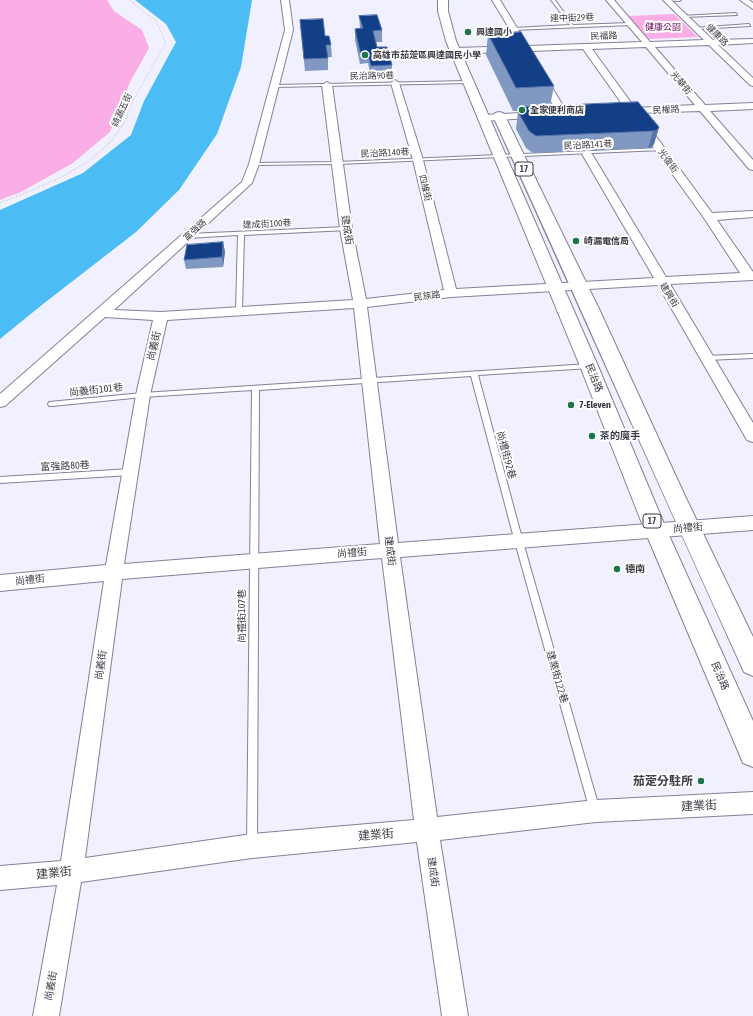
<!DOCTYPE html>
<meta charset="utf-8">
<style>
body{margin:0}
canvas{display:block;background:#f0f0ff}
</style>
<canvas width="753" height="1016"></canvas>
<script>
const ctx = document.querySelector('canvas').getContext('2d');
ctx.lineJoin = 'round';
function paint(path, color) {
  ctx.fillStyle = color;
  ctx.fill(path, 'evenodd');
}
function strokePath(path, color, width, dash) {
  ctx.strokeStyle = color;
  ctx.lineWidth = width;
  ctx.lineCap = dash ? 'butt' : 'round';
  ctx.setLineDash(dash || []);
  ctx.stroke(path);
}
function drawText(font, color, halo, rows, align = 'center') {
  ctx.font = font + ' "Asap Condensed","Noto Sans TC",sans-serif';
  ctx.lineWidth = 4;
  ctx.setLineDash([]);
  ctx.textBaseline = 'middle';
  ctx.strokeStyle = halo;
  ctx.fillStyle = color;
  for (const [text, x, y, turn = 0] of rows) {
    ctx.save();
    ctx.translate(x, y);
    ctx.rotate((+turn || 0) * Math.PI / 180);
    ctx.textAlign = isNaN(turn) ? turn : align;
    if (halo) ctx.strokeText(text, 0, 0);
    ctx.fillText(text, 0, 0);
    ctx.restore();
  }
}
paint(new Path2D(`
 M0 0H107L114 11 142 30 149 48 130 82 110 132 73 163 21 192 0 200Z
 M674 14 698 37 649 39 628 16Z`), '#fbade6');
paint(new Path2D(`
 M135 0H252L241 67 217 134 179 190 136 232 43 304 0 339V210L83 173 131 135 144 101 176 42 166 24Z`), '#4bbdf4');
const lane = new Path2D(`
 M551 0H555L573 25 630 23 632 24 630 25 513 30 514 28 570 25Z
 M665 0H681L679 1Z
 M736 13 737 15 683 17 681 16Z
 M749 24 750 26 696 29 694 28Z
 M469 81H470V83L275 87 273 86 275 85Z
 M660 148 662 149V150L338 164 254 165 252 164 254 163 338 162Z
 M346 227 349 229 348 230 244 235 242 311 239 313 236 311 238 235 188 238 185 236 188 234Z
 M753 354V358L707 360 704 358 707 356Z
 M589 364 592 366 591 368 478 375 523 542 600 811 599 815 595 816 591 815 590 811 515 542 471 376 259 390 257 845 256 849 252 850 248 849 247 845 252 390 143 397 52 406H49L48 404 49 402 143 393Z
 M131 469 135 472 131 475 0 483V477Z`);
const street = new Path2D(`
 M281 0H289L293 30 259 164 252 183 114 310 161 312 353 300 340 229 322 85 327 82 332 85 352 229 366 299 444 290 413 160 391 83 395 80 399 83 423 160 456 289 654 278 582 154 587 151 592 154 666 277 740 273 704 218 629 114 621 113 619 111 621 109 625 108 583 49 531 51 527 54 523 51 456 54 452 51 456 48 520 46 492 0H500L528 46 642 42 606 0H614L650 42 704 40 663 0H671L713 40 753 39V43L718 45 753 78V86L750 85 709 45 655 47 705 105 753 103V109L710 111 753 160V170L749 169 700 111 639 113 712 213 753 211V217L717 220 753 272V280L670 284 753 423V442L747 440 658 285 451 297 367 307 398 543 753 516V530L400 557 437 817 596 800 753 792V814L596 822 440 840 468 1016H442L417 842 252 858 81 882 59 1016H33L57 885 0 890V866L61 861 104 581 0 591V575L106 565 136 395 153 320 105 317 5 406 0 407V394L242 182 249 164 285 30ZM646 47 695 105 635 108 592 49ZM354 308 380 544 124 564 150 395 167 320ZM382 558 414 820 252 834 85 858 122 579Z
 M740 0H749L753 3V9Z
 M541 73 545 76 568 114 566 116H560L558 114 537 76Z
 M540 112 543 113 545 115 543 117 484 121 479 118 484 115Z`);
const primary = new Path2D(`
 M438 0H448V11L456 41 598 366 667 531 753 721V767L743 763 645 531 580 366 446 41 438 11Z
 M499 112 503 113 505 116 600 311 685 496 753 637V676L744 672C659 487 578 301 493 116L495 113Z`);
strokePath(lane, '#828298', 2);
strokePath(street, '#828298', 2);
strokePath(primary, '#828298', 2);
strokePath(new Path2D(`
 M127 115 134 99 166 43 156 21 129 0`), '#a4a4b1', 1, [0.5, 1.5]);
strokePath(new Path2D(`
 M0 203C46 184 108 164 128 114`), '#a4a4b1', 1.5, [0.5, 2]);
paint(lane, '#fff');
paint(street, '#fff');
paint(primary, '#fff');
paint(new Path2D(`
 M359 16 382 30V42H376L377 47 392 65V77L371 78 368 63 360 64 355 40V29L360 28Z
 M300 20 325 36 331 45 332 57H328V70L305 71Z
 M488 34 554 86 550 106 659 127 654 144 652 147 648 148 533 153 526 148 516 129 518 111H513L486 55Z
 M223 242 225 252 223 267 186 269 184 260Z`), '#8198c2');
paint(new Path2D(`
 M659 127 654 144 652 147 648 148 653 131Z
 M223 242 225 252 223 267 222 257Z`), '#5574aa');
const building = new Path2D(`
 M377 15 382 30 373 31 377 47H387L392 65 371 66 367 51 360 52 355 29 363 28 359 16Z
 M323 19 325 36H329L331 45H326L328 58 304 59 300 20Z
 M521 32 554 86 516 88 488 34Z
 M638 102 659 127 657 130 653 131 536 136 529 131 518 112 519 108 522 107Z
 M223 242 222 257 184 260 187 245Z`);
paint(building, '#123f86');
strokePath(building, '#5574aa', 1);
for (const [x, y, r, color] of [
 [468,32,4,"#1d7448"],
 [365,55,4,"#1d7448"],
 [522,110,4,"#1d7448"],
 [576,241,4,"#1d7448"],
 [571,405,4,"#1d7448"],
 [592,436,4,"#1d7448"],
 [617,569,4,"#1d7448"],
 [701,781,4,"#1d7448"]
]) {
  const dot = new Path2D();
  dot.arc(x, y, r, 0, 2 * Math.PI);
  ctx.fillStyle = color;
  ctx.fill(dot);
  strokePath(dot, '#fff', 1.5);
}
drawText('9px', '#3b3b44', '#fff', [
 ["建中街29巷",572,18,-2],
 ["健康路",717,35,45],
 ["民福路",604,36,-2],
 ["民治路90巷",372,76,-1],
 ["光華街",681,83,50],
 ["崎漏五街",122,110,-65],
 ["民權路",666,110,-3],
 ["民治路141巷",588,145,-3],
 ["民治路140巷",385,153,-3],
 ["光復街",668,161,54],
 ["四維街",425,188,76],
 ["建成街100巷",267,224,-3],
 ["富強路",195,230,-42],
 ["建興街",669,295,59],
 ["民族路",427,296,-7]
]);
drawText('9px', '#690058', '#fff', [
 ["健康公園",663,27]
]);
drawText('bold 9px', '#3b3b44', '#fff', [
 ["興達國小",476,32],
 ["高雄市茄萣區興達國民小學",373,55],
 ["全家便利商店",530,110],
 ["崎漏電信局",584,241]
], 'left');
for (const [x, y, w] of [
 [524,169,18],
 [652,521,18]
]) {
  const box = new Path2D();
  box.roundRect(x - w / 2, y - 7, w, 14, 3);
  ctx.fillStyle = '#fff';
  ctx.fill(box);
  strokePath(box, '#3b3b44', 1);
}
drawText('bold 9px', '#3b3b44', null, [
 ["17",524,169],
 ["17",652,521]
]);
drawText('10px', '#3b3b44', '#fff', [
 ["建成街",347,230,81],
 ["尚義街",154,346,-77],
 ["民治路",594,378,68],
 ["尚義街101巷",96,390,-6],
 ["尚禮街92巷",506,455,75],
 ["富強路80巷",65,466,-3],
 ["尚禮街",688,528,-5],
 ["建成街",390,551,83],
 ["尚禮街",352,553,-4],
 ["尚禮街",30,580,-6],
 ["尚禮街107巷",242,616,-90],
 ["尚義街",101,665,-82],
 ["民治路",720,676,67],
 ["建業街122巷",557,677,74],
 ["建成街",433,872,82],
 ["尚義街",51,986,-80]
]);
drawText('bold 10px', '#3b3b44', '#fff', [
 ["7-Eleven",579,405],
 ["茶的魔手",600,436],
 ["德南",625,569]
], 'left');
drawText('bold 12px', '#3b3b44', '#fff', [
 ["茄萣分駐所",693,781]
], 'right');
drawText('12px', '#3b3b44', '#fff', [
 ["建業街",699,806,-3],
 ["建業街",376,835,-5],
 ["建業街",54,873,-6]
]);
</script>
